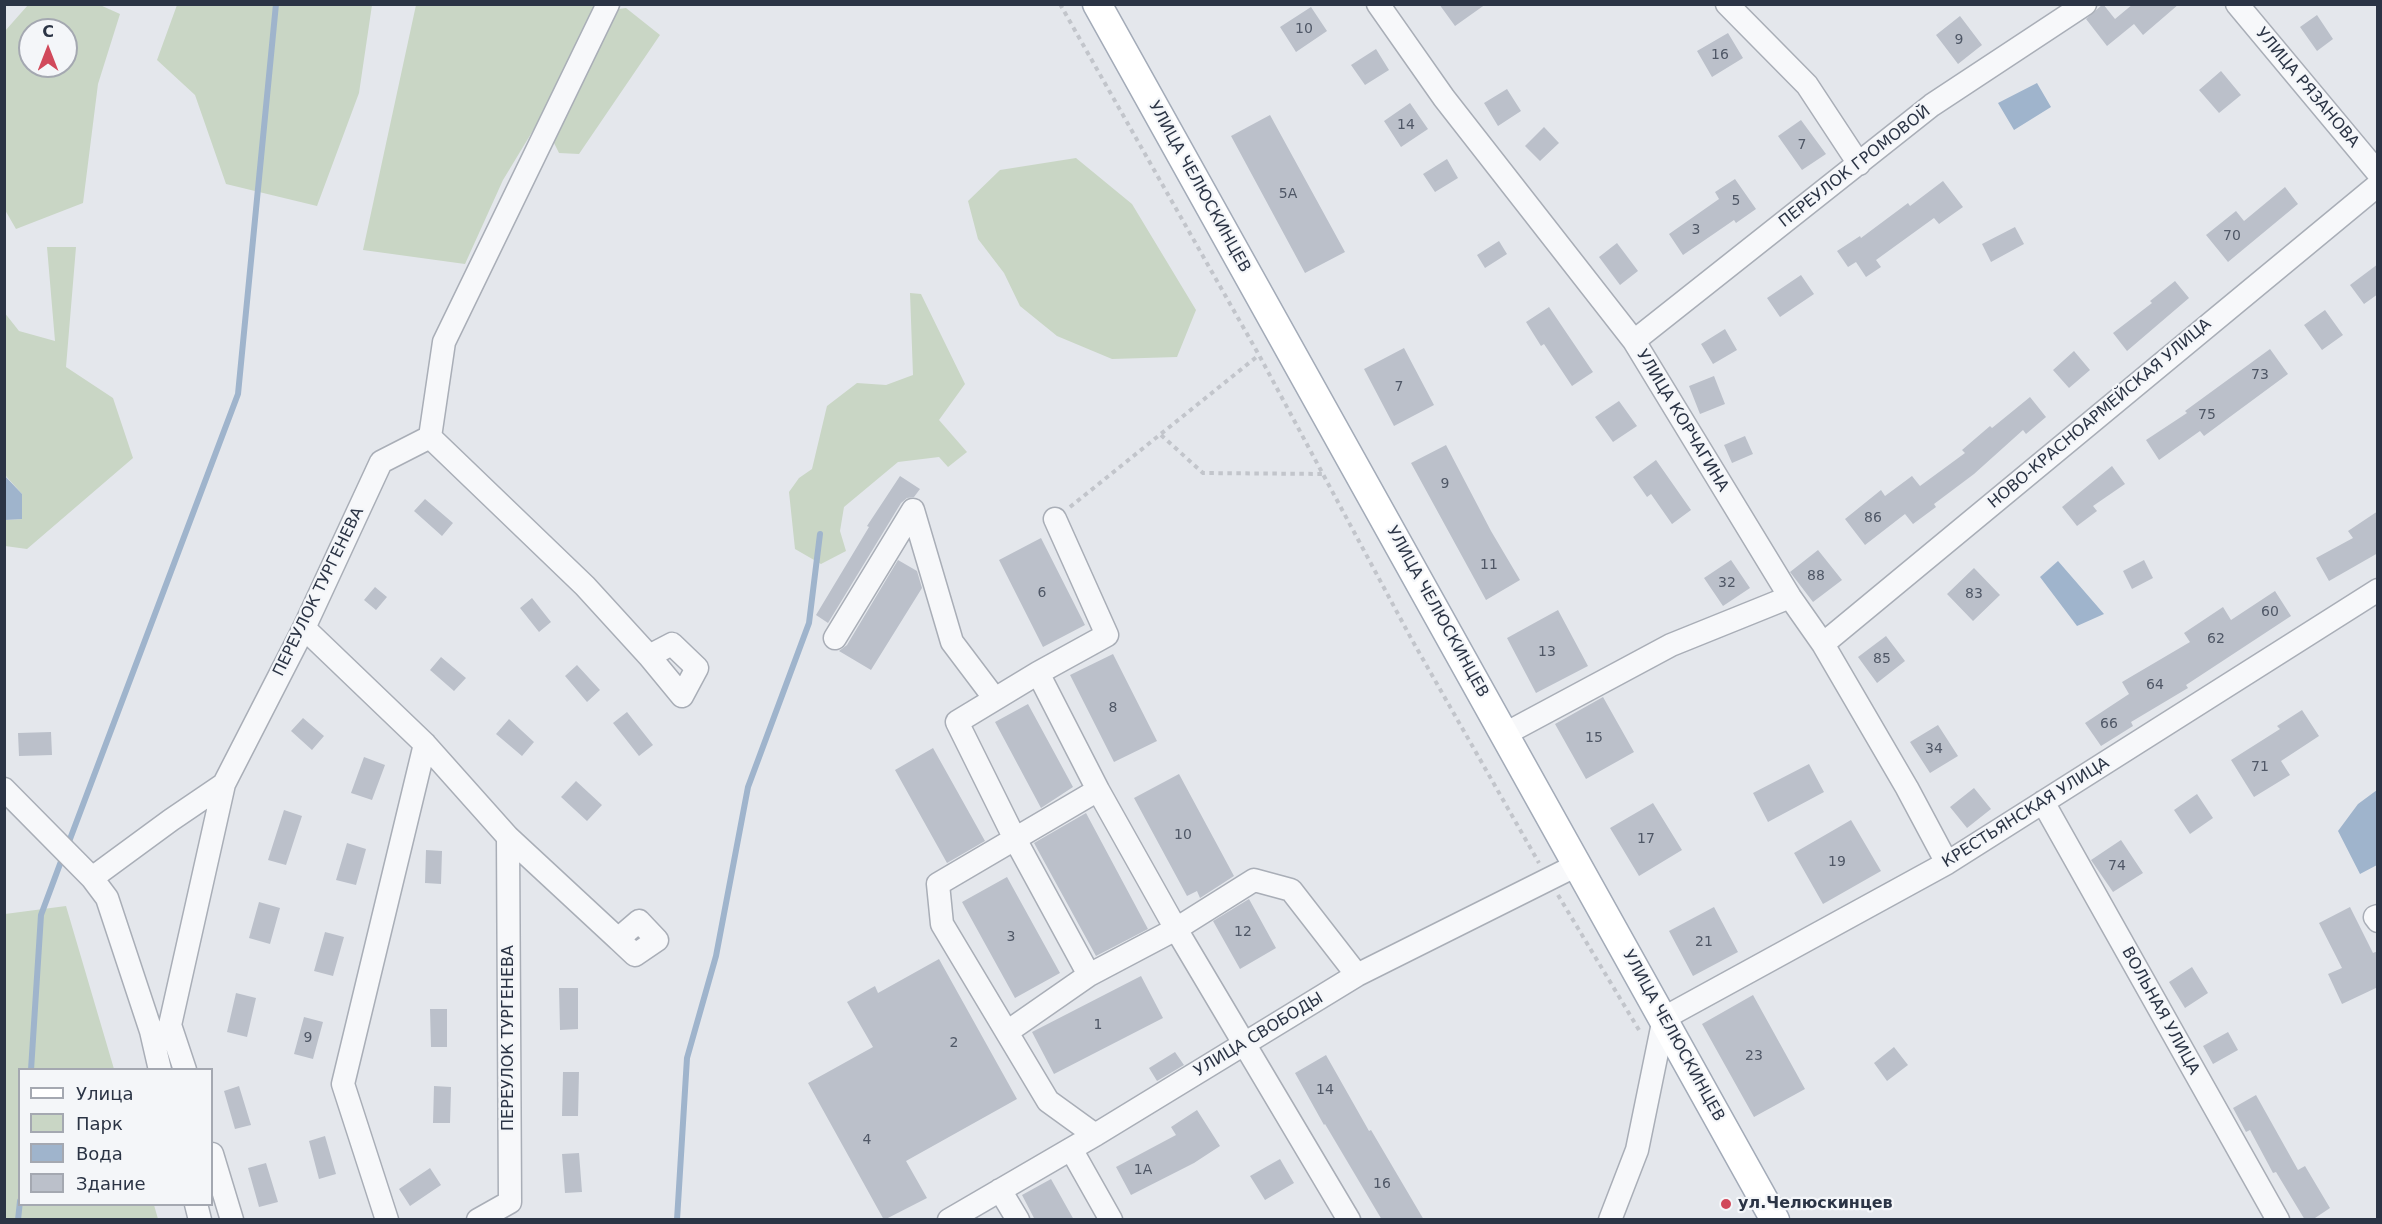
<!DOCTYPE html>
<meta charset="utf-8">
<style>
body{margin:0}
#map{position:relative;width:2382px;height:1224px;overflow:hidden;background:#e4e7ec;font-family:"DejaVu Sans",sans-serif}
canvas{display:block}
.frame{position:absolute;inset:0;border:6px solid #2b3445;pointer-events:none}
.legend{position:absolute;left:18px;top:1068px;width:195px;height:138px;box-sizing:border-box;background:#f4f6f9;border:2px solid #a4a8b1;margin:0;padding:8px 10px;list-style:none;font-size:18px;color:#2b3445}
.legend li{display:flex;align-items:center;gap:12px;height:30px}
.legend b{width:30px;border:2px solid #a4a8b1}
.north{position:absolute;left:18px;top:18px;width:60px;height:60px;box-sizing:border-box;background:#f4f6f9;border:2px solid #a4a8b1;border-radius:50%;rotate:0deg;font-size:16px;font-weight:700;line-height:24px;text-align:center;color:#2b3445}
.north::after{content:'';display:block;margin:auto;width:21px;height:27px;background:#d1495b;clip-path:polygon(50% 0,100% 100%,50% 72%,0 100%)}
</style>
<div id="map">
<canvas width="2382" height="1224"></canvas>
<div class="frame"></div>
<ul class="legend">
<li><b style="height:8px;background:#fff"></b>Улица</li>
<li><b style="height:16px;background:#c9d6c5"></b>Парк</li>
<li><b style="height:16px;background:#9fb4cc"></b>Вода</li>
<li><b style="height:16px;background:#bbc0ca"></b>Здание</li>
</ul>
<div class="north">С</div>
</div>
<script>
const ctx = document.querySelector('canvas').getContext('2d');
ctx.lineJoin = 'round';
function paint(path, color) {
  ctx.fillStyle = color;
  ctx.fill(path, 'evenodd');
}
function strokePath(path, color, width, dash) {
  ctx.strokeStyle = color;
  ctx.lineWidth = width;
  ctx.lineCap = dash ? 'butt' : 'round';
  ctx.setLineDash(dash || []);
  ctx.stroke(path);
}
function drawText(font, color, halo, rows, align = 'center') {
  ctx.font = font + ' "DejaVu Sans",sans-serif';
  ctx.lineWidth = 4.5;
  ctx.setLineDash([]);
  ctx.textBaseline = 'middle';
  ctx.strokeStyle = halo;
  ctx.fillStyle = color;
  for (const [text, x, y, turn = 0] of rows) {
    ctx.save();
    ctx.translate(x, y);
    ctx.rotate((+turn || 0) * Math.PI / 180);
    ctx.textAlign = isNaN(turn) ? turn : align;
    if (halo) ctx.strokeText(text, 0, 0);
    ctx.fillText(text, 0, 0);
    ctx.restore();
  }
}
paint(new Path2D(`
 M28 5H100L120 14 98 84 83 203 16 229 5 210V31ZM30 30H66V66H30Z
 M177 5H372L359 93 317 206 226 184 195 95 157 60Z
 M416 5H607L605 11 626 8 660 35 579 154 559 153 548 131 549 104 503 180 465 264 363 250Z
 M1076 158 1132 204 1196 310 1177 357 1112 359 1057 336 1020 306 1004 273 978 239 968 201 1000 170Z
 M47 247H76L66 367 113 398 133 458 27 549 5 546V520L22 519V494L5 475 4 312 19 331 55 341Z
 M910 293 921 294 965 384 939 420 967 452 948 467 939 457 898 462 844 507 840 531 846 551 821 564 795 549 789 492 799 478 812 469 827 406 857 383 886 385 913 375Z
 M66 906 114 1069 20 1070V1204L154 1205 158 1219H5V914Z`), '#c9d6c5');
paint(new Path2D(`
 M2037 83 2051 107 2014 130 1998 103Z
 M4 475 22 494V519L5 520Z
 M2058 561 2104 614 2077 626 2040 577Z
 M2377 790V865L2360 874 2338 831 2358 804Z`), '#9fb4cc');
strokePath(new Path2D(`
 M67 847 238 394 276 4
 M31 1070 41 915 63 856
 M18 1220 20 1201
 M677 1220 687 1058 716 956 748 787 809 623 820 534`), '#9fb4cc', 6);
paint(new Path2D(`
 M1439 4H1486L1455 26Z
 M2103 4 2115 19 2133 4H2179L2143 35 2134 24 2107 46 2086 19Z
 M1311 7 1327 31 1296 52 1280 27Z
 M2317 15 2333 39 2317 51 2300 27Z
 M1960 16 1982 45 1958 64 1936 35Z
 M1728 33 1743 58 1712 77 1697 51Z
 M1376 49 1389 70 1365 85 1351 65Z
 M2221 71 2241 95 2219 113 2199 90Z
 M1507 89 1521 111 1498 126 1484 103Z
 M1410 103 1428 129 1401 147 1384 121Z
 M1270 115 1345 252 1305 273 1231 136Z
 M1801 120 1826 154 1802 170 1778 136Z
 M1544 127 1559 143 1540 161 1525 146Z
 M1447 159 1458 178 1435 192 1423 174Z
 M1735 179 1756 209 1736 223 1734 220 1683 255 1669 234 1719 199 1715 192Z
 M1943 181 1963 207 1939 224 1934 218 1876 260 1881 267 1866 277 1856 262 1848 267 1837 251 1860 236 1861 238 1908 203 1910 206Z
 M2285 187 2298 204 2228 262 2206 235 2236 211 2244 221Z
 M2015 227 2024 244 1991 262 1982 244Z
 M1499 241 1507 254 1485 268 1477 255Z
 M1617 243 1638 271 1620 285 1599 257Z
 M2378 264V294L2364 304 2350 285Z
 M1801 275 1814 294 1780 317 1767 298Z
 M2175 281 2189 298 2127 351 2113 333 2152 303 2150 301Z
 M1549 307 1593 372 1572 386 1544 344 1541 346 1526 322Z
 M2325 310 2343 335 2322 350 2304 325Z
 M1725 329 1737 350 1713 364 1701 344Z
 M1404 348 1434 405 1394 426 1364 369Z
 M2270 349 2288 374 2204 436 2200 431 2159 460 2146 440 2187 413 2185 411Z
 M2074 351 2090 370 2069 388 2053 370Z
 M1714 376 1725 404 1700 414 1689 386Z
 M2030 397 2046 417 2026 434 2023 430 1974 474 1934 504 1936 507 1913 524 1905 514 1865 545 1845 519 1881 490 1885 496 1912 476 1920 486 1965 453 1962 450 1990 426 1992 428Z
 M1619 401 1637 426 1613 442 1595 417Z
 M1745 436 1753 454 1732 463 1724 445Z
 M1446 445 1491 531 1520 580 1486 600 1411 463Z
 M1656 460 1691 510 1672 524 1651 494 1647 497 1633 477Z
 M2112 466 2125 484 2093 506 2097 511 2077 526 2062 507Z
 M900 476 920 489 914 497 907 498 901 503 828 623 816 615 869 527 867 526Z
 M425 499 453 523 442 536 414 511Z
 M2378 511V553L2329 581 2316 558 2353 538 2348 531Z
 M1041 538 1085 625 1043 647 999 560Z
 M1818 550 1842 580 1813 602 1790 572Z
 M898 560 917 571 922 588 871 670 839 651 847 645Z
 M1731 560 1750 588 1723 606 1704 578Z
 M2144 560 2153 578 2132 589 2123 571Z
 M1974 568 2000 595 1973 621 1947 594Z
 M375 587 387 597 376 610 364 600Z
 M2275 591 2291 616 2186 685 2188 688 2131 722 2133 726 2101 746 2085 723 2129 694 2122 682 2190 642 2184 633 2223 607 2231 620Z
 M532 598 551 622 539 632 520 608Z
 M1558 610 1588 666 1536 693 1507 638Z
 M1886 636 1905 661 1877 683 1858 657Z
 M1113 654 1157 741 1114 762 1070 675Z
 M441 657 466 678 454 691 430 670Z
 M577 665 600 690 587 702 565 676Z
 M1603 697 1634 752 1586 779 1555 724Z
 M1028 704 1073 787 1041 808 995 722Z
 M2302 710 2319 736 2281 761 2290 775 2254 797 2231 760 2280 729 2277 726Z
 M627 712 653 745 639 756 613 723Z
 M303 718 324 736 312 750 291 731Z
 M509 719 534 742 522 756 496 734Z
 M1938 725 1958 756 1930 773 1910 742Z
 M51 732 52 755 19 756 18 733Z
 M933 748 985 841 947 863 895 770Z
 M364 757 385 765 372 800 351 793Z
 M1809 764 1824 792 1768 822 1753 793Z
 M1179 774 1234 876 1200 898 1197 891 1187 896 1134 798Z
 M576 781 602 805 587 821 561 797Z
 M1974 788 1991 809 1967 828 1950 807Z
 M2197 794 2213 818 2190 834 2174 810Z
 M1653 803 1682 850 1639 876 1610 828Z
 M284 810 302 816 286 865 268 860Z
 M1086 813 1148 929 1096 956 1034 843Z
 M1851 820 1881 871 1823 904 1794 853Z
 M2121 840 2143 873 2113 892 2091 860Z
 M347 843 366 849 356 885 336 880Z
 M426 850 442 851 441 884 425 883Z
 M1007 877 1060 973 1015 998 962 902Z
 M1249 899 1276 948 1240 969 1213 921Z
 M259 902 280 908 270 944 249 938Z
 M1714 907 1738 952 1693 976 1669 931Z
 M2350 907 2373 953 2378 951V987L2342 1004 2328 974 2342 968 2319 923Z
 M325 932 344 937 333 976 314 971Z
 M939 959 1017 1099 906 1161 927 1198 884 1220 808 1083 873 1047 847 1002 875 986 878 993Z
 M2192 967 2208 993 2185 1008 2169 982Z
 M1141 976 1163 1018 1054 1074 1032 1032Z
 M559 988H578V1029L560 1030Z
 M236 993 256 998 247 1037 227 1032Z
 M1753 995 1805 1089 1754 1117 1702 1024Z
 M430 1009H447V1047H431Z
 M304 1017 323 1022 313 1059 294 1054Z
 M2228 1032 2238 1050 2213 1064 2203 1046Z
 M1894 1047 1908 1065 1887 1081 1874 1063Z
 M1175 1052 1184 1065 1157 1081 1149 1068Z
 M1326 1055 1369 1131 1371 1130 1424 1220H1382L1325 1124 1324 1125 1295 1073Z
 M563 1072H579L578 1116H562Z
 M239 1086 251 1125 235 1129 224 1091Z
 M434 1086 451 1087 450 1123H433Z
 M2256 1095 2298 1170 2305 1166 2330 1208 2312 1220H2305L2276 1172 2273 1173 2250 1130 2246 1132 2233 1108Z
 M1197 1110 1220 1146 1194 1163 1131 1195 1116 1167 1176 1135 1171 1127Z
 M325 1136 336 1174 319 1179 309 1141Z
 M579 1153 582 1192 565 1193 562 1154Z
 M1280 1159 1294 1183 1265 1200 1250 1176Z
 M266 1163 278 1202 259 1207 248 1168Z
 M430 1168 441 1185 410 1206 399 1189Z
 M1051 1179 1074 1220H1035L1022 1195Z`), '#bbc0ca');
const minor = new Path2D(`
 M1378 4 1444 98 1634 341 1790 597 1823 644 1907 788 1947 863
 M1727 4 1807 85 1859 164
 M2237 4 2378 173
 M1634 341 1932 105 2085 4
 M430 437 444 342 608 4
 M430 437 585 586 649 656 672 644 697 668 682 696 649 656
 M304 628 425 744 508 837 618 939 639 921 657 940 635 955 618 939
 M835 638 913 510 952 642 995 699
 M1823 644 2378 185
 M1038 673 1107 635 1055 519
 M1505 734 1671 645 1790 597
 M4 789 92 878 107 898 151 1031 160 1070
 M2043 802 2278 1220
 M92 878 171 820 224 784
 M2378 916 2375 917 2378 921
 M1089 975 1176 929 1254 880 1291 890 1357 975
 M1007 1032 1089 975 1015 839 957 722 1038 673 1098 790
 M185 1070 170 1025 224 784 304 628 381 462 430 437
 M1095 1135 1048 1101 942 924 938 884 1098 790 1176 929 1349 1220
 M1071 1149 1111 1220
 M212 1154 232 1220
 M1000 1190 1018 1220
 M196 1204 200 1220
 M387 1220 343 1084 425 744
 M478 1220 510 1202 508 837
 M949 1220 1095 1135 1357 975 1577 865
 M1610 1220 1637 1150 1664 1018 1947 863 2378 590`);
const major = new Path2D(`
 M1097 4 1775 1220`);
strokePath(minor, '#a9aeb7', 25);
strokePath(major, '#a3abb8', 31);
strokePath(new Path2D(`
 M1060 4 1259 355 1412 640 1539 863
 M1161 435 1203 473 1325 474
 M1070 507 1259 355
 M1558 895 1639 1030`), '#c2c5cb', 4, [4.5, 4.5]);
strokePath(minor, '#f7f8fa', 22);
strokePath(major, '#fff', 28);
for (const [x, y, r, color] of [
 [1726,1204,6,"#d1495b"]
]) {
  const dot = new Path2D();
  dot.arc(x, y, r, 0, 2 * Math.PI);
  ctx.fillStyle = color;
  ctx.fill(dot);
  strokePath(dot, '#f4f6f9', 2);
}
drawText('14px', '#4f5766', null, [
 ["10",1304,29],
 ["9",1959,40],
 ["16",1720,55],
 ["14",1406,125],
 ["7",1802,145],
 ["5А",1288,194],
 ["5",1736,201],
 ["3",1696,230],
 ["70",2232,236],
 ["73",2260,375],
 ["7",1399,387],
 ["75",2207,415],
 ["9",1445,484],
 ["86",1873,518],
 ["11",1489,565],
 ["88",1816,576],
 ["32",1727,583],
 ["6",1042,593],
 ["83",1974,594],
 ["60",2270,612],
 ["62",2216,639],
 ["13",1547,652],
 ["85",1882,659],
 ["64",2155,685],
 ["8",1113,708],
 ["66",2109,724],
 ["15",1594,738],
 ["34",1934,749],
 ["71",2260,767],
 ["10",1183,835],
 ["17",1646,839],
 ["19",1837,862],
 ["74",2117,866],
 ["12",1243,932],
 ["3",1011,937],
 ["21",1704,942],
 ["1",1098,1025],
 ["9",308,1038],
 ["2",954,1043],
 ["23",1754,1056],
 ["14",1325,1090],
 ["4",867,1140],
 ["1А",1143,1170],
 ["16",1382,1184]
]);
drawText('16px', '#2b3445', '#f4f6f9', [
 ["УЛИЦА РЯЗАНОВА",2307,88,50],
 ["ПЕРЕУЛОК ГРОМОВОЙ",1855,167,-38],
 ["УЛИЦА ЧЕЛЮСКИНЦЕВ",1199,187,61],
 ["НОВО-КРАСНОАРМЕЙСКАЯ УЛИЦА",2100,414,-40],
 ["УЛИЦА КОРЧАГИНА",1682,421,59],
 ["ПЕРЕУЛОК ТУРГЕНЕВА",319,592,-64],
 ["УЛИЦА ЧЕЛЮСКИНЦЕВ",1437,612,61],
 ["КРЕСТЬЯНСКАЯ УЛИЦА",2026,813,-32],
 ["ВОЛЬНАЯ УЛИЦА",2160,1011,61],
 ["УЛИЦА СВОБОДЫ",1259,1035,-31],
 ["УЛИЦА ЧЕЛЮСКИНЦЕВ",1673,1036,61],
 ["ПЕРЕУЛОК ТУРГЕНЕВА",509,1038,-90]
]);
drawText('bold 16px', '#2b3445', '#f4f6f9', [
 ["ул.Челюскинцев",1738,1204]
], 'left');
</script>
